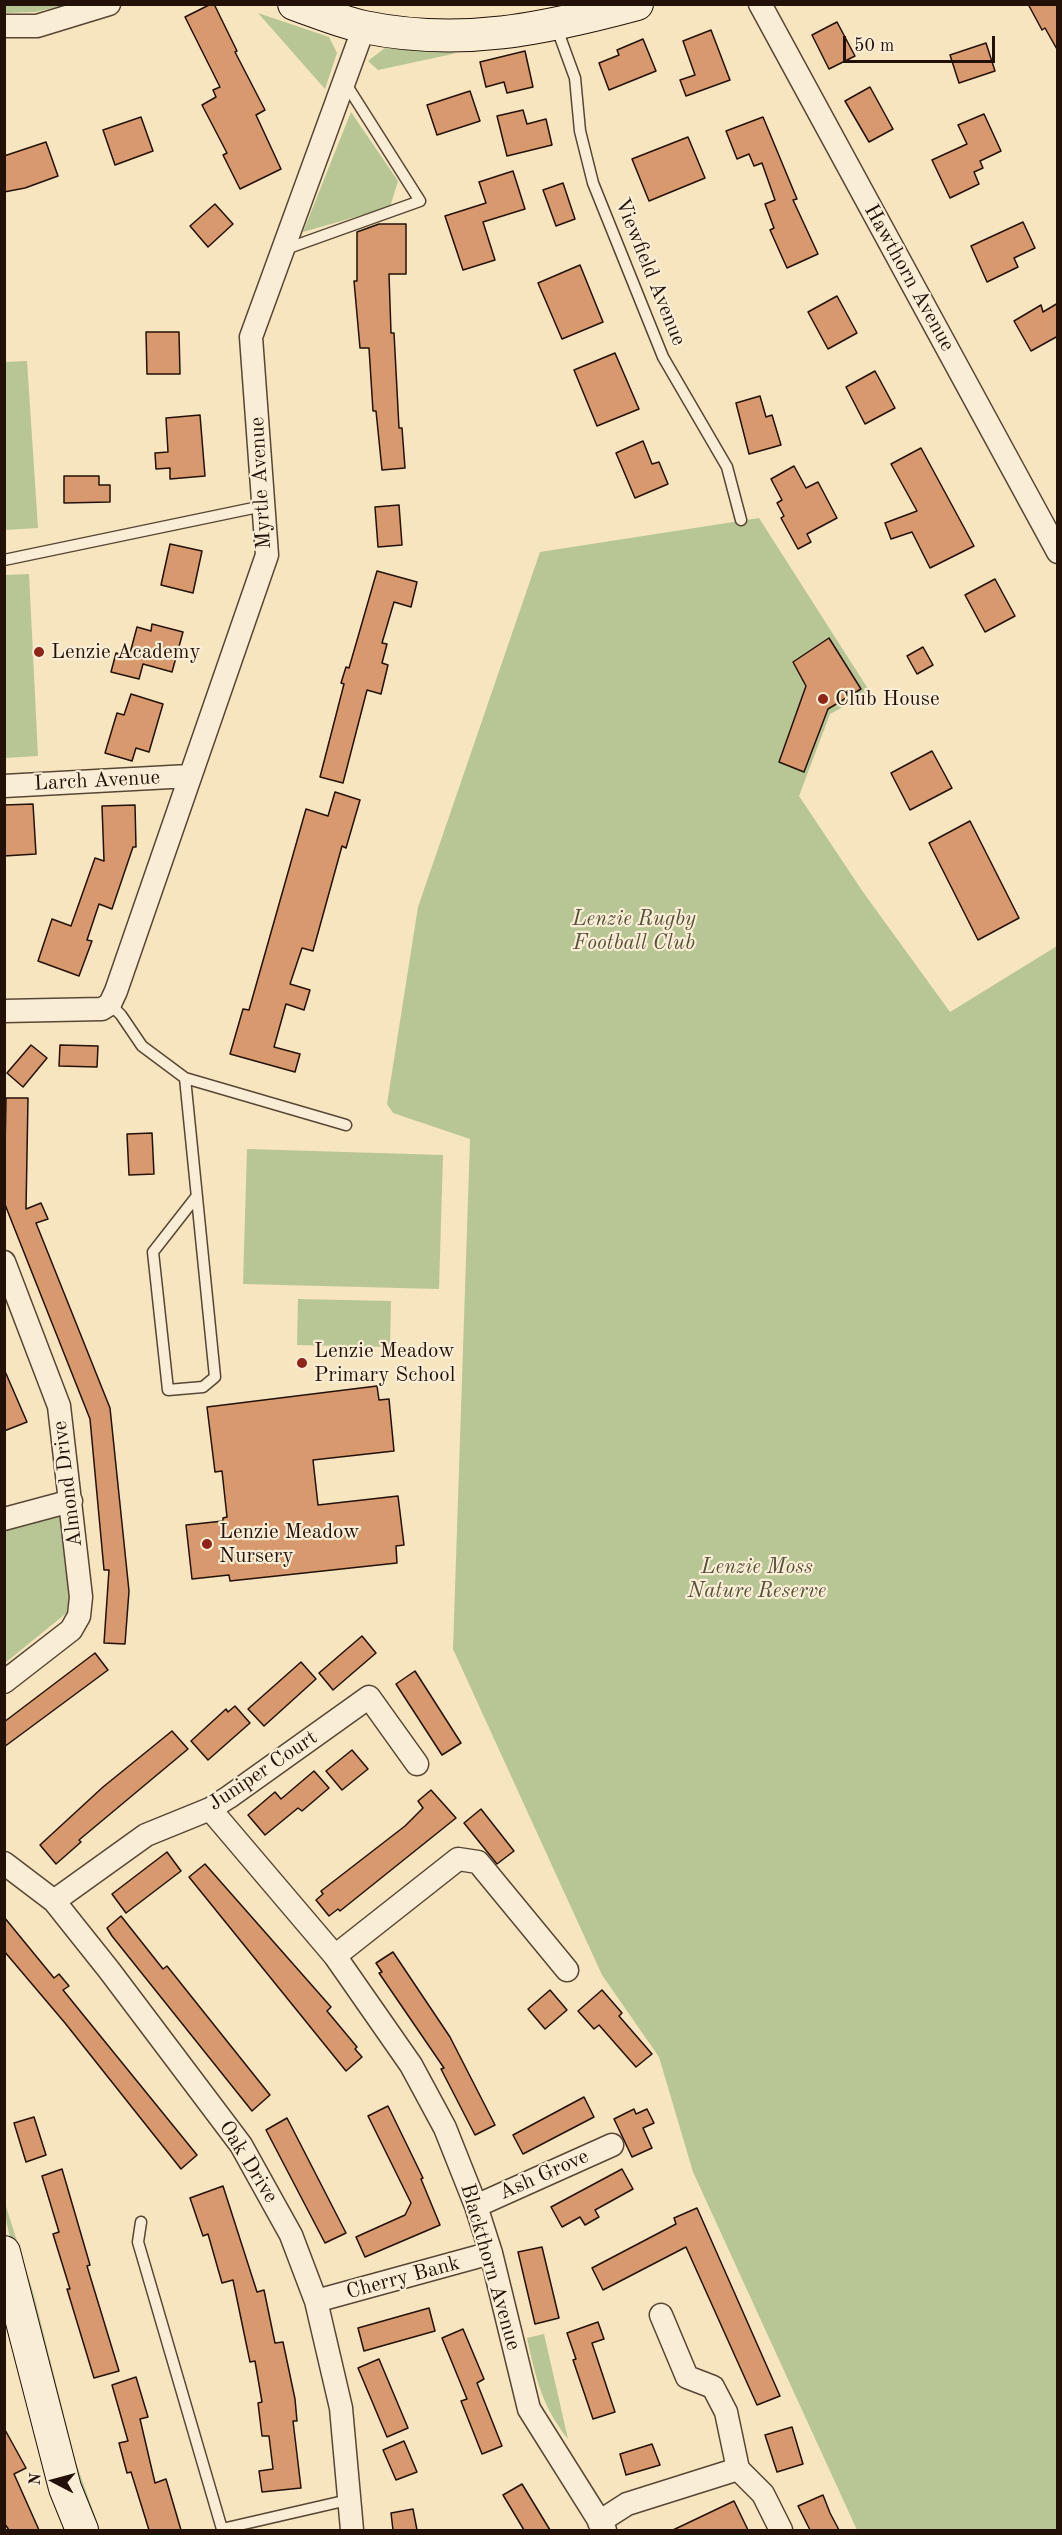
<!DOCTYPE html>
<style>
body{margin:0}
#map{position:relative;width:1062px;height:2535px;overflow:hidden;background:#f6e5bf;font-family:"Old Standard TT",serif}
canvas{display:block}
.frame{position:absolute;inset:0;border:6px solid #231107;pointer-events:none}
.north{position:absolute;left:24px;top:2451px;width:60px;height:60px;-webkit-text-stroke:4px #f9eed5;paint-order:stroke;rotate:276deg;font-size:16px;font-weight:700;line-height:24px;text-align:center;color:#231107}
.north::after{content:'';display:block;margin:auto;width:21px;height:27px;background:#231107;clip-path:polygon(50% 0,100% 100%,50% 72%,0 100%)}
.scale{position:absolute;left:843px;top:36px;width:152px;height:27px;box-sizing:border-box;border:3px solid #231107;border-top:0;padding-left:8px;font-size:18px;line-height:21px;white-space:nowrap;color:#231107;-webkit-text-stroke:4px #f9eed5;paint-order:stroke}
</style>
<div id="map">
<canvas width="1062" height="2535"></canvas>
<div class="frame"></div>
<div class="north">N</div>
<div class="scale">50 m</div>
</div>
<script>
const ctx = document.querySelector('canvas').getContext('2d');
ctx.lineJoin = 'round';
function paint(path, color) {
  ctx.fillStyle = color;
  ctx.fill(path, 'evenodd');
}
function strokePath(path, color, width, dash) {
  ctx.strokeStyle = color;
  ctx.lineWidth = width;
  ctx.lineCap = dash ? 'butt' : 'round';
  ctx.setLineDash(dash || []);
  ctx.stroke(path);
}
function drawText(font, color, halo, rows, align = 'center') {
  ctx.font = font + ' "Old Standard TT",serif';
  ctx.lineWidth = 4.5;
  ctx.setLineDash([]);
  ctx.textBaseline = 'middle';
  ctx.strokeStyle = halo;
  ctx.fillStyle = color;
  for (const [text, x, y, turn = 0] of rows) {
    ctx.save();
    ctx.translate(x, y);
    ctx.rotate((+turn || 0) * Math.PI / 180);
    ctx.textAlign = isNaN(turn) ? turn : align;
    if (halo) ctx.strokeText(text, 0, 0);
    ctx.fillText(text, 0, 0);
    ctx.restore();
  }
}
paint(new Path2D(`
 M4 5 5 4 66 5 35 12 5 13Z
 M258 13 329 37 337 53 325 89Z
 M385 48 457 53 378 70 368 61Z
 M351 112 398 181 390 207 303 232Z
 M27 361 38 528 5 530V362Z
 M759 518 870 692 830 714 799 796 863 892 950 1012 1057 946V2530H857L693 2172 659 2057 602 1975 453 1649 470 1139 393 1113 387 1104 418 907 540 552Z
 M29 574 38 756 5 758V575Z
 M247 1149 443 1155 439 1289 243 1284Z
 M298 1299 391 1301 390 1347 297 1345Z
 M55 1514 64 1519 73 1598 69 1611 5 1663V1527Z
 M4 2200 34 2295 76 2463 100 2530H94C65 2453 46 2373 26 2293 19 2263 5 2232 4 2200Z
 M544 2334 568 2439C542 2406 536 2379 527 2338Z`), '#b8c595');
const building = new Path2D(`
 M211 4H214L237 51 235 52 265 110 256 115 281 169 240 189 223 155 227 153 202 105 216 97 213 90 220 87 185 17Z
 M1028 4H1058V51L1045 28 1042 30Z
 M837 22 855 56 829 69 812 35Z
 M711 30 730 80 686 96 680 80 695 75 683 41Z
 M643 39 656 71 609 90 599 63 619 55 617 50Z
 M986 43 995 71 959 83 950 55Z
 M525 51 533 87 507 93 504 82 486 87 480 62Z
 M870 87 893 129 869 142 845 101Z
 M470 91 480 121 437 135 427 105Z
 M523 110 527 124 546 119 552 145 507 156 497 116Z
 M984 114 1001 151 980 161 983 168 974 172 979 184 950 198 932 160 967 144 958 125Z
 M141 117 153 151 115 165 103 130Z
 M763 117 797 199 793 200 818 254 787 268 770 230 774 228 765 204 775 200 762 163 754 166 749 154 737 159 726 131Z
 M688 137 705 178 649 201 632 159Z
 M46 142 58 176 25 188 4 192V156Z
 M513 171 525 209 483 222 495 260 463 270 445 216 486 203 479 182Z
 M563 183 575 219 556 226 543 190Z
 M215 204 233 224 208 247 190 226Z
 M1023 222 1035 248 1014 258 1018 267 987 282 971 246Z
 M379 224H406V274H389L391 333H394L399 428H402L405 468 382 470 376 411H373L369 348H360L354 281H357V232Z
 M580 265 603 322 562 339 538 283Z
 M837 296 857 333 828 349 808 312Z
 M1058 303V336L1031 351 1014 321 1041 305 1043 312Z
 M146 332H179L180 374H147Z
 M615 353 639 409 597 426 574 370Z
 M875 371 895 408 865 424 846 387Z
 M760 396 766 417 772 415 781 445 749 454 736 403Z
 M200 415 205 476 170 479V468L156 469 155 453 168 452 166 418Z
 M643 441 652 464 659 462 668 484 635 498 616 453Z
 M921 448 974 546 930 568 912 532 891 539 885 523 917 511 891 464Z
 M794 466 806 488 818 482 837 518 807 534 811 542 798 549 781 518 784 516 777 503 782 500 771 479Z
 M64 476H99V485H110V502L64 503Z
 M399 505 402 545 378 547 375 507Z
 M170 544 202 551 193 593 161 585Z
 M377 571 417 582 411 607 394 602 382 643 387 644 382 663 388 665 381 694 367 690 343 783 320 777 344 684 341 683 346 667 349 668Z
 M995 579 1015 616 985 632 965 595Z
 M152 624 183 632 172 672 143 664 139 679 111 672 116 653 129 657 137 627 151 631Z
 M829 638 861 689 828 709 804 772 779 762 806 686 793 662Z
 M923 647 933 665 917 674 907 656Z
 M131 694 163 704 149 752 136 748 132 761 105 753 117 713 124 715Z
 M932 751 952 788 910 810 891 773Z
 M335 792 360 800 346 848 342 846 313 951 302 948 290 984 310 990 304 1010 286 1004 274 1047 300 1054 295 1072 230 1054 243 1009 249 1010 306 809 328 816Z
 M33 804 36 854 4 856V805Z
 M135 805 136 847H133L112 909 99 904 87 940 92 941 79 976 38 961 52 919 71 926 95 858 104 861 102 806Z
 M970 821 1019 918 978 940 929 843Z
 M31 1045 47 1058 23 1087 7 1073Z
 M60 1045 98 1046 97 1067 59 1066Z
 M6 1098H28L26 1209 41 1203 48 1219 36 1223 110 1408 129 1591 125 1644 104 1643 109 1570H104L90 1419 4 1202Z
 M152 1133 154 1174 129 1175 127 1134Z
 M4 1369 27 1422 4 1431Z
 M377 1386 379 1400 389 1399 394 1451 313 1460 318 1505 398 1496 404 1545 396 1546 397 1563 230 1581 229 1575 192 1579 186 1525 223 1521V1518L227 1517 222 1471 215 1472 207 1407Z
 M362 1636 376 1653 333 1690 319 1673Z
 M95 1653 108 1670 4 1747V1722Z
 M301 1662 316 1679 264 1726 248 1709Z
 M415 1671 461 1743 442 1755 396 1684Z
 M235 1706 250 1723 208 1760 191 1741 226 1709 228 1712Z
 M172 1731 188 1749 79 1840 81 1842 56 1864 40 1845 103 1787Z
 M352 1750 368 1769 342 1790 326 1771Z
 M314 1771 329 1788 302 1811 298 1808 265 1835 248 1815 275 1792 281 1799Z
 M431 1790 456 1818 340 1911 338 1909 329 1916 316 1900 323 1894 321 1891 405 1826 423 1808 418 1801Z
 M481 1809 514 1851 497 1864 464 1823Z
 M167 1852 181 1871 126 1913 112 1894Z
 M205 1864 331 2007 327 2011 357 2047 355 2049 362 2057 346 2071 189 1877Z
 M121 1916 163 1969 167 1966 270 2095 252 2111 112 1936 107 1928Z
 M4 1917 54 1978 59 1974 69 1986 63 1990 197 2155 181 2169 65 2023 4 1951Z
 M393 1952 450 2037 495 2125 475 2135 441 2069 444 2068 379 1973 382 1972 376 1963Z
 M550 1990 567 2010 545 2029 528 2009Z
 M602 1990 622 2013 619 2016 652 2054 636 2067 599 2025 594 2029 578 2011Z
 M584 2097 594 2117 523 2154 513 2135Z
 M388 2106 423 2178 421 2179 440 2225 365 2257 356 2237 405 2215 411 2203 368 2116Z
 M634 2109 636 2114 647 2109 654 2123 643 2128 652 2148 632 2157 614 2119Z
 M34 2117 46 2155 26 2162 14 2123Z
 M287 2118 346 2233 325 2243 266 2130Z
 M62 2169 90 2265 87 2266 119 2371 94 2378 67 2289H70L53 2234 59 2232 42 2176Z
 M622 2169 633 2189 595 2210 599 2217 585 2225 580 2217 562 2227 551 2207Z
 M223 2186 257 2292 264 2290 275 2343 283 2342 295 2399 297 2421H293L301 2488 262 2492 259 2471 273 2469 269 2436H262L258 2403 262 2402 255 2361 250 2362 233 2280 222 2283 208 2234 203 2236 190 2198Z
 M697 2208 780 2396 757 2405 686 2247 603 2290 592 2268 676 2224 674 2218Z
 M542 2247 559 2318 535 2324 518 2252Z
 M429 2308 435 2331 364 2351 358 2328Z
 M598 2322 604 2339 592 2343 615 2412 593 2419 573 2360 576 2359 567 2333Z
 M463 2329 484 2379 477 2383 502 2446 482 2454 461 2401 467 2399 442 2338Z
 M379 2359 408 2428 387 2437 358 2368Z
 M136 2377 148 2417 140 2419 155 2483 166 2479 181 2530H149L131 2472 127 2473 119 2443 128 2441 112 2385Z
 M792 2427 803 2464 777 2472 765 2435Z
 M4 2428 26 2468 14 2474 39 2530H9L4 2523Z
 M404 2441 417 2472 396 2480 383 2450Z
 M652 2444 660 2465 626 2475 620 2454Z
 M522 2484 550 2530H524L503 2495Z
 M823 2495 830 2513 839 2530H810L798 2506Z
 M734 2501 748 2530H673Z
 M413 2509 417 2530H393L391 2513Z`);
paint(building, '#d8996e');
strokePath(building, '#231107', 1.5);
const lane = new Path2D(`
 M556 26 575 78 580 131 593 183 663 357 727 467 741 520
 M283 250 420 201 344 81
 M4 560 263 506
 M110 1004 121 1015 142 1046 185 1078 346 1125
 M185 1078 215 1377 203 1387 168 1390 153 1252 196 1197
 M141 2222 138 2242 222 2529 348 2500`);
const street = new Path2D(`
 M760 4 1058 552
 M4 26H37L109 4
 M4 786 189 776
 M4 1011 102 1009 110 1004 116 991 267 555 251 337 364 27
 M4 1262 59 1406 81 1597 79 1616 71 1630 4 1682
 M4 1519 71 1501
 M210 1809 335 1956 411 2065 445 2128 476 2206 491 2253 529 2409 605 2530
 M4 1863 54 1901 109 1970 241 2145 291 2235 316 2301 341 2408 352 2530
 M54 1901 146 1835 210 1809 229 1797 369 1697 417 1764
 M335 1956 458 1859 478 1862 567 1970
 M476 2206 612 2145
 M316 2301 491 2253
 M661 2315 687 2377 713 2387 726 2412 738 2469
 M599 2522 627 2504 738 2469 763 2494 781 2530`);
const secondary = new Path2D(`
 M294 4C317 12 341 22 364 27 461 47 544 29 637 4
 M4 2252 65 2488 82 2530`);
strokePath(lane, '#584635', 13);
strokePath(street, '#584635', 25);
strokePath(secondary, '#231107', 34);
strokePath(lane, '#f9eed5', 10);
strokePath(street, '#f9eed5', 22);
strokePath(secondary, '#f9eed5', 32);
for (const [x, y, r, color] of [
 [39,652,6,"#8f2418"],
 [823,699,6,"#8f2418"],
 [302,1363,6,"#8f2418"],
 [207,1544,6,"#8f2418"]
]) {
  const dot = new Path2D();
  dot.arc(x, y, r, 0, 2 * Math.PI);
  ctx.fillStyle = color;
  ctx.fill(dot);
  strokePath(dot, '#f9eed5', 2);
}
drawText('21px', '#231107', '#f9eed5', [
 ["Viewfield Avenue",650,272,68],
 ["Hawthorn Avenue",909,278,61],
 ["Myrtle Avenue",261,483,-93],
 ["Larch Avenue",97,781,-3],
 ["Almond Drive",68,1484,-97],
 ["Juniper Court",263,1771,-34],
 ["Oak Drive",248,2162,58],
 ["Ash Grove",544,2175,-24],
 ["Blackthorn Avenue",490,2267,74],
 ["Cherry Bank",403,2278,-15]
]);
drawText('21px', '#231107', '#f9eed5', [
 ["Lenzie Academy",51,652],
 ["Club House",835,699],
 ["Lenzie Meadow",314,1351],
 ["Primary School",314,1375],
 ["Lenzie Meadow",219,1532],
 ["Nursery",219,1556]
], 'left');
drawText('italic 21px', '#575039', '#f9eed5', [
 ["Lenzie Rugby",634,919],
 ["Football Club",634,943],
 ["Lenzie Moss",757,1567],
 ["Nature Reserve",757,1591]
]);
</script>
